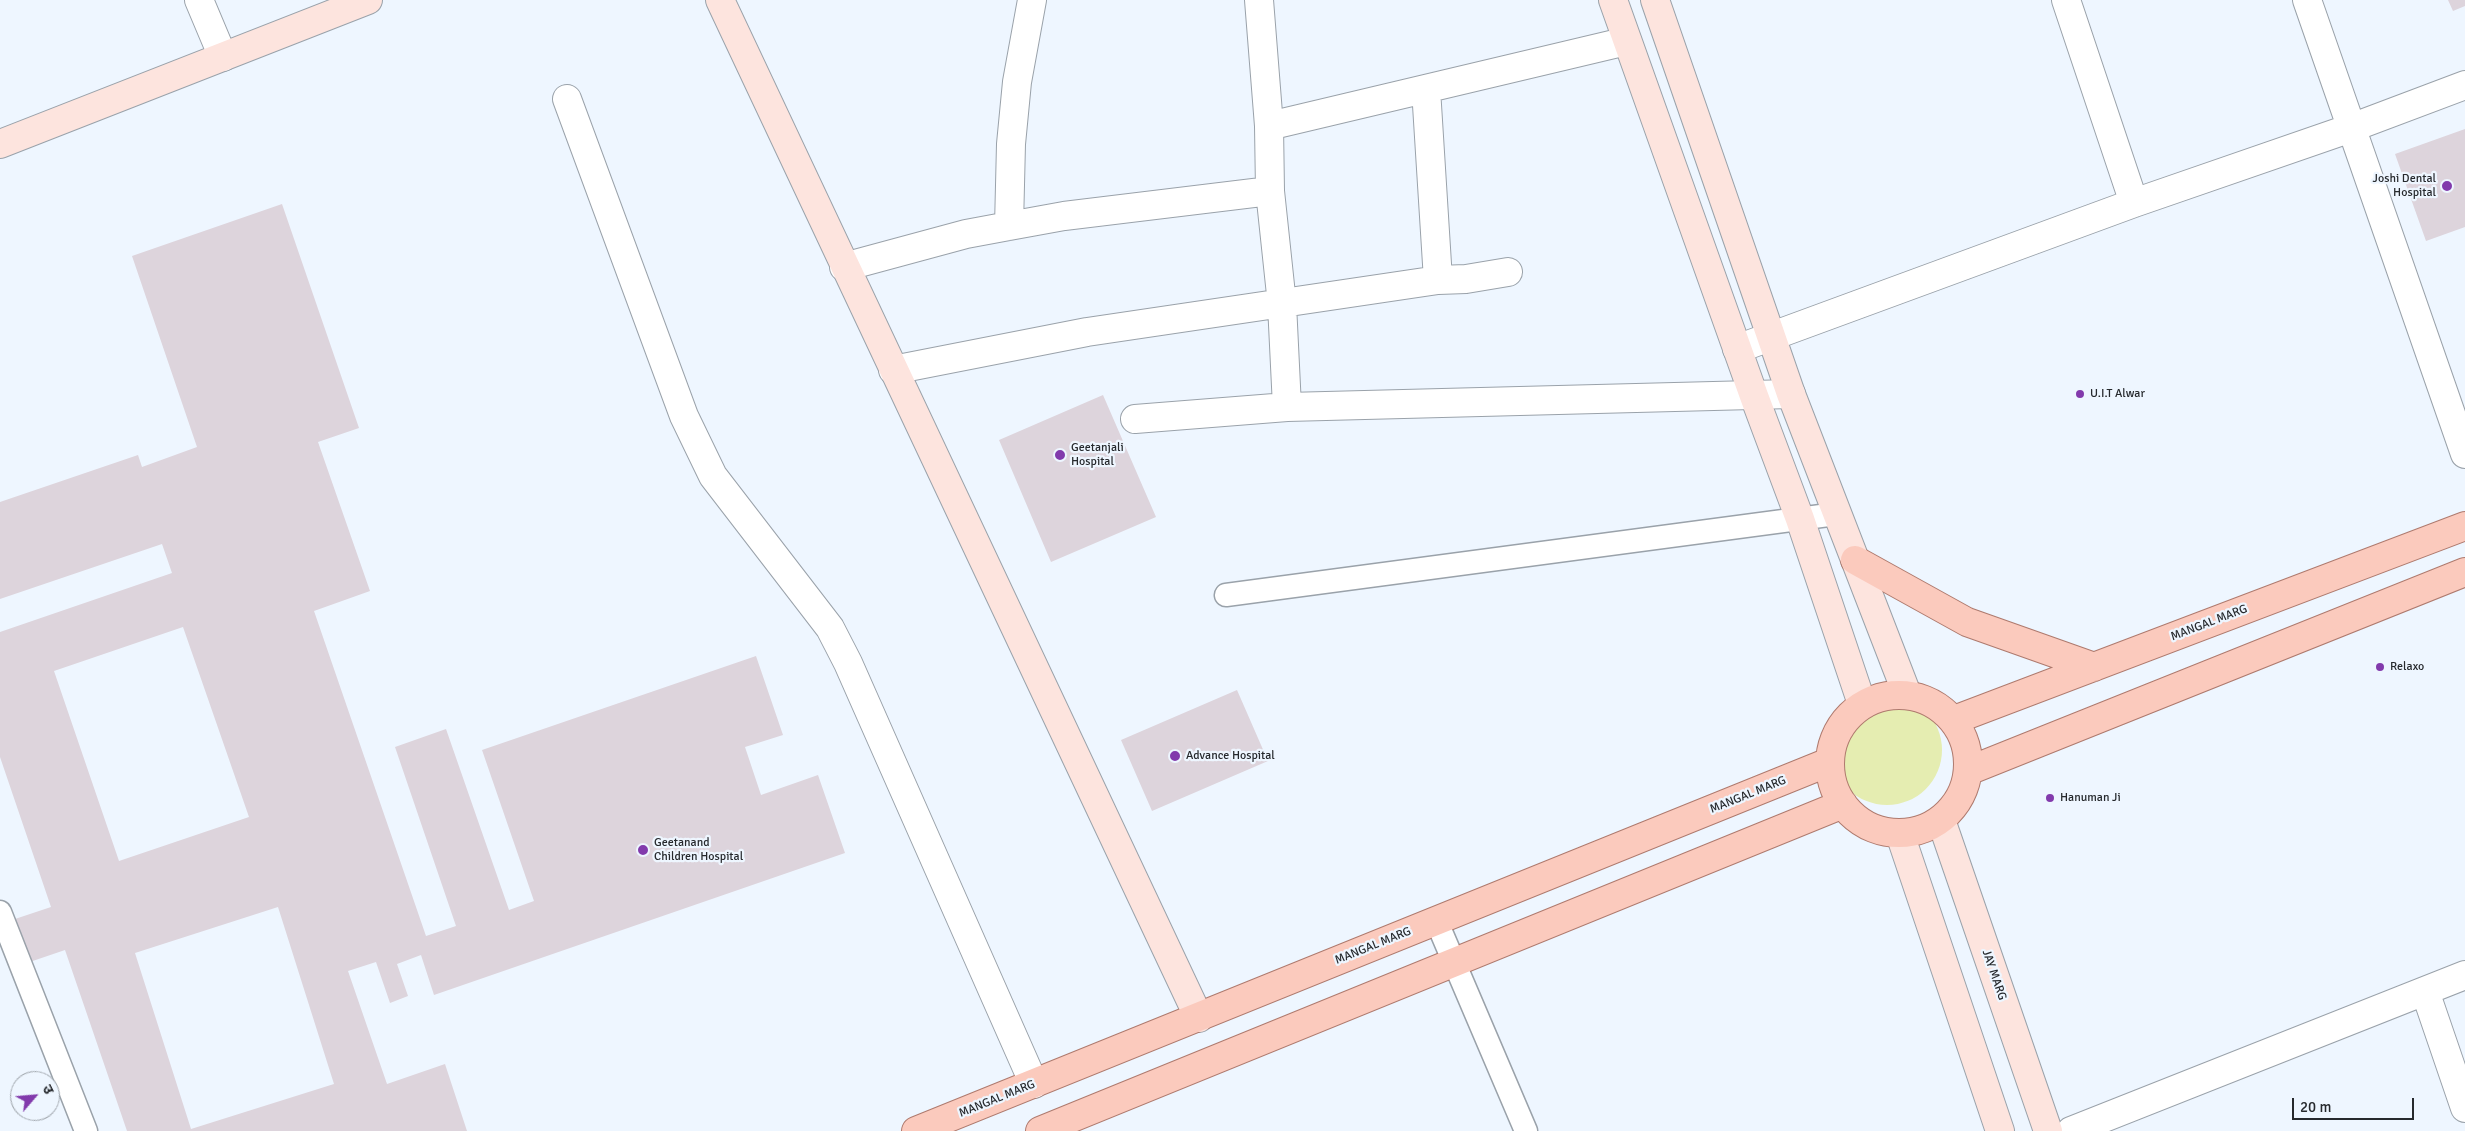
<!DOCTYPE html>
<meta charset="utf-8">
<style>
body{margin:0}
#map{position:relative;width:2465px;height:1131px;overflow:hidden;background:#eef6ff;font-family:Signika,"Noto Sans Devanagari",sans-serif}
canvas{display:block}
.north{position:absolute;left:10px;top:1071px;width:50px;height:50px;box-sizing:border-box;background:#eef6ff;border:1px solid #9ea4ab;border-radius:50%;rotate:63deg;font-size:14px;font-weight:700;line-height:20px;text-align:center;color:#26292d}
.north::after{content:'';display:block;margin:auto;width:18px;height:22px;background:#823aac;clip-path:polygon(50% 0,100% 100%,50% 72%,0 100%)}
.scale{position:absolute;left:2292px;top:1098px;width:122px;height:22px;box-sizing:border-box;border:2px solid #26292d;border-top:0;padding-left:6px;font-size:15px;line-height:18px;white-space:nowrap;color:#26292d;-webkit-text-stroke:4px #eef6ff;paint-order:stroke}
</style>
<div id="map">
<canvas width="2465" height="1131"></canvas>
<div class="north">उ</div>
<div class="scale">20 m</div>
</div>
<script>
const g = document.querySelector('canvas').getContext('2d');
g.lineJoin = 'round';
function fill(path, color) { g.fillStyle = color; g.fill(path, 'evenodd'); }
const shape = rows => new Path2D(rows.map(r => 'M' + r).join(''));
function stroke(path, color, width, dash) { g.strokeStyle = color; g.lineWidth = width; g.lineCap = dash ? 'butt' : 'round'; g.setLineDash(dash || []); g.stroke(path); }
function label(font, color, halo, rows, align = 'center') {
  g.font = font + ' Signika,sans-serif'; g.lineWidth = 4.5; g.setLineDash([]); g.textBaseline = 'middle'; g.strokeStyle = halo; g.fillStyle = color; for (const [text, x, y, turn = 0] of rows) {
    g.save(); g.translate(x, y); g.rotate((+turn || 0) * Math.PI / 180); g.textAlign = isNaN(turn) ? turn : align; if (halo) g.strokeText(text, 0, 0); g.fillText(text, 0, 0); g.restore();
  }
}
fill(shape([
 '1832 750a55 55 0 1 1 110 0a55 55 0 1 1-110 0Z'
]), '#e5edb1');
fill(shape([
 [2448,0,2465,0,2465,6,2453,11],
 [2465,129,2465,227,2426,241,2395,154],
 [282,204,359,428,318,442,370,591,314,611,426,936,456,926,395,747,446,729,509,910,534,901,482,750,756,656,783,735,745,747,761,795,818,775,845,853,434,995,421,955,397,964,408,996,390,1003,376,962,348,971,387,1084,445,1064,467,1131,127,1131,65,950,18,966,3,923,51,907,0,757,0,632,172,573,162,544,0,599,0,502,138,455,142,467,197,447,132,256],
 [183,627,249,817,119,861,54,671],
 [278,907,334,1084,191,1129,135,953],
 [1103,395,1156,517,1051,562,999,440],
 [1237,690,1268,761,1152,811,1121,740]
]), '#ddd4dc');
const lane = shape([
 [1226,595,1836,514],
 [0,912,86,1131],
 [1436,920,1526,1131]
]);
const street = shape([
 [199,0,223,57],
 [1259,0,1269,126,1270,191,1282,304,1287,407],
 [2066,0,2134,203],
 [2307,0,2465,454],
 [1426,89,1438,280],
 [567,99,684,416,698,445,713,476,830,628,848,663,1034,1084],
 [1269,126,1627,41],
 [1009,226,1011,144,1017,82,1032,0],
 [844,267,966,234,1009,226,1064,216,1270,191],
 [1737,349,2134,203,2351,128,2465,85],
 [893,370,1087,332,1438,280,1466,279,1508,272],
 [1135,419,1287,407,1791,394],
 [2425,991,2465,1108],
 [2071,1131,2465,975]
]);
const secondary = shape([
 [720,0,1199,1018],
 [1613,0,1754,396,1800,519,1862,704],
 [1655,0,1791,394,1907,694],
 [0,144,368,0],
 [1941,820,2048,1131],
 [1900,834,2000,1131]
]);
const primary = shape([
 [1855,560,1967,622,2094,667],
 '1830 764a69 69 0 1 1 138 0a69 69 0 1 1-138 0Z',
 [1954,720,2465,526],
 [1968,771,2465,572],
 [916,1131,1829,762],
 [1040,1131,1843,804]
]);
stroke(lane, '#9aa2aa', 25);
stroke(street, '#9aa2aa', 30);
stroke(secondary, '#9aa2aa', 30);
stroke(primary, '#ae7a6e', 30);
stroke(lane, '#fff', 22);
stroke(street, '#fff', 28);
stroke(secondary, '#fde4de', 28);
stroke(primary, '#fbcabd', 28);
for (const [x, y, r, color] of [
 [2447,186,6,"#823aac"],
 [2080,394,5,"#823aac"],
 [1060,455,6,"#823aac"],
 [2380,667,5,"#823aac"],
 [1175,756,6,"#823aac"],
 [2050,798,5,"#823aac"],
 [643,850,6,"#823aac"]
]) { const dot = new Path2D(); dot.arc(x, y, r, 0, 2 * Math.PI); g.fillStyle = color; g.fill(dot); stroke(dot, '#eef6ff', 2); }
label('12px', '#26292d', '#eef6ff', [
 ["Joshi Dental",2436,179,"right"],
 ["Hospital",2436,193,"right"],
 ["U.I.T Alwar",2090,394],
 ["Geetanjali",1071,448],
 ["Hospital",1071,462],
 ["Relaxo",2390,667],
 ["Advance Hospital",1186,756],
 ["Hanuman Ji",2060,798],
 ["Geetanand",654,843],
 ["Children Hospital",654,857]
], 'left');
label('12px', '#26292d', '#eef6ff', [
 ["MANGAL MARG",2209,623,-21],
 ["MANGAL MARG",1748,795,-22],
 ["MANGAL MARG",1373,946,-22],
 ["JAY MARG",1994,975,71],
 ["MANGAL MARG",997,1099,-22]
]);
</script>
